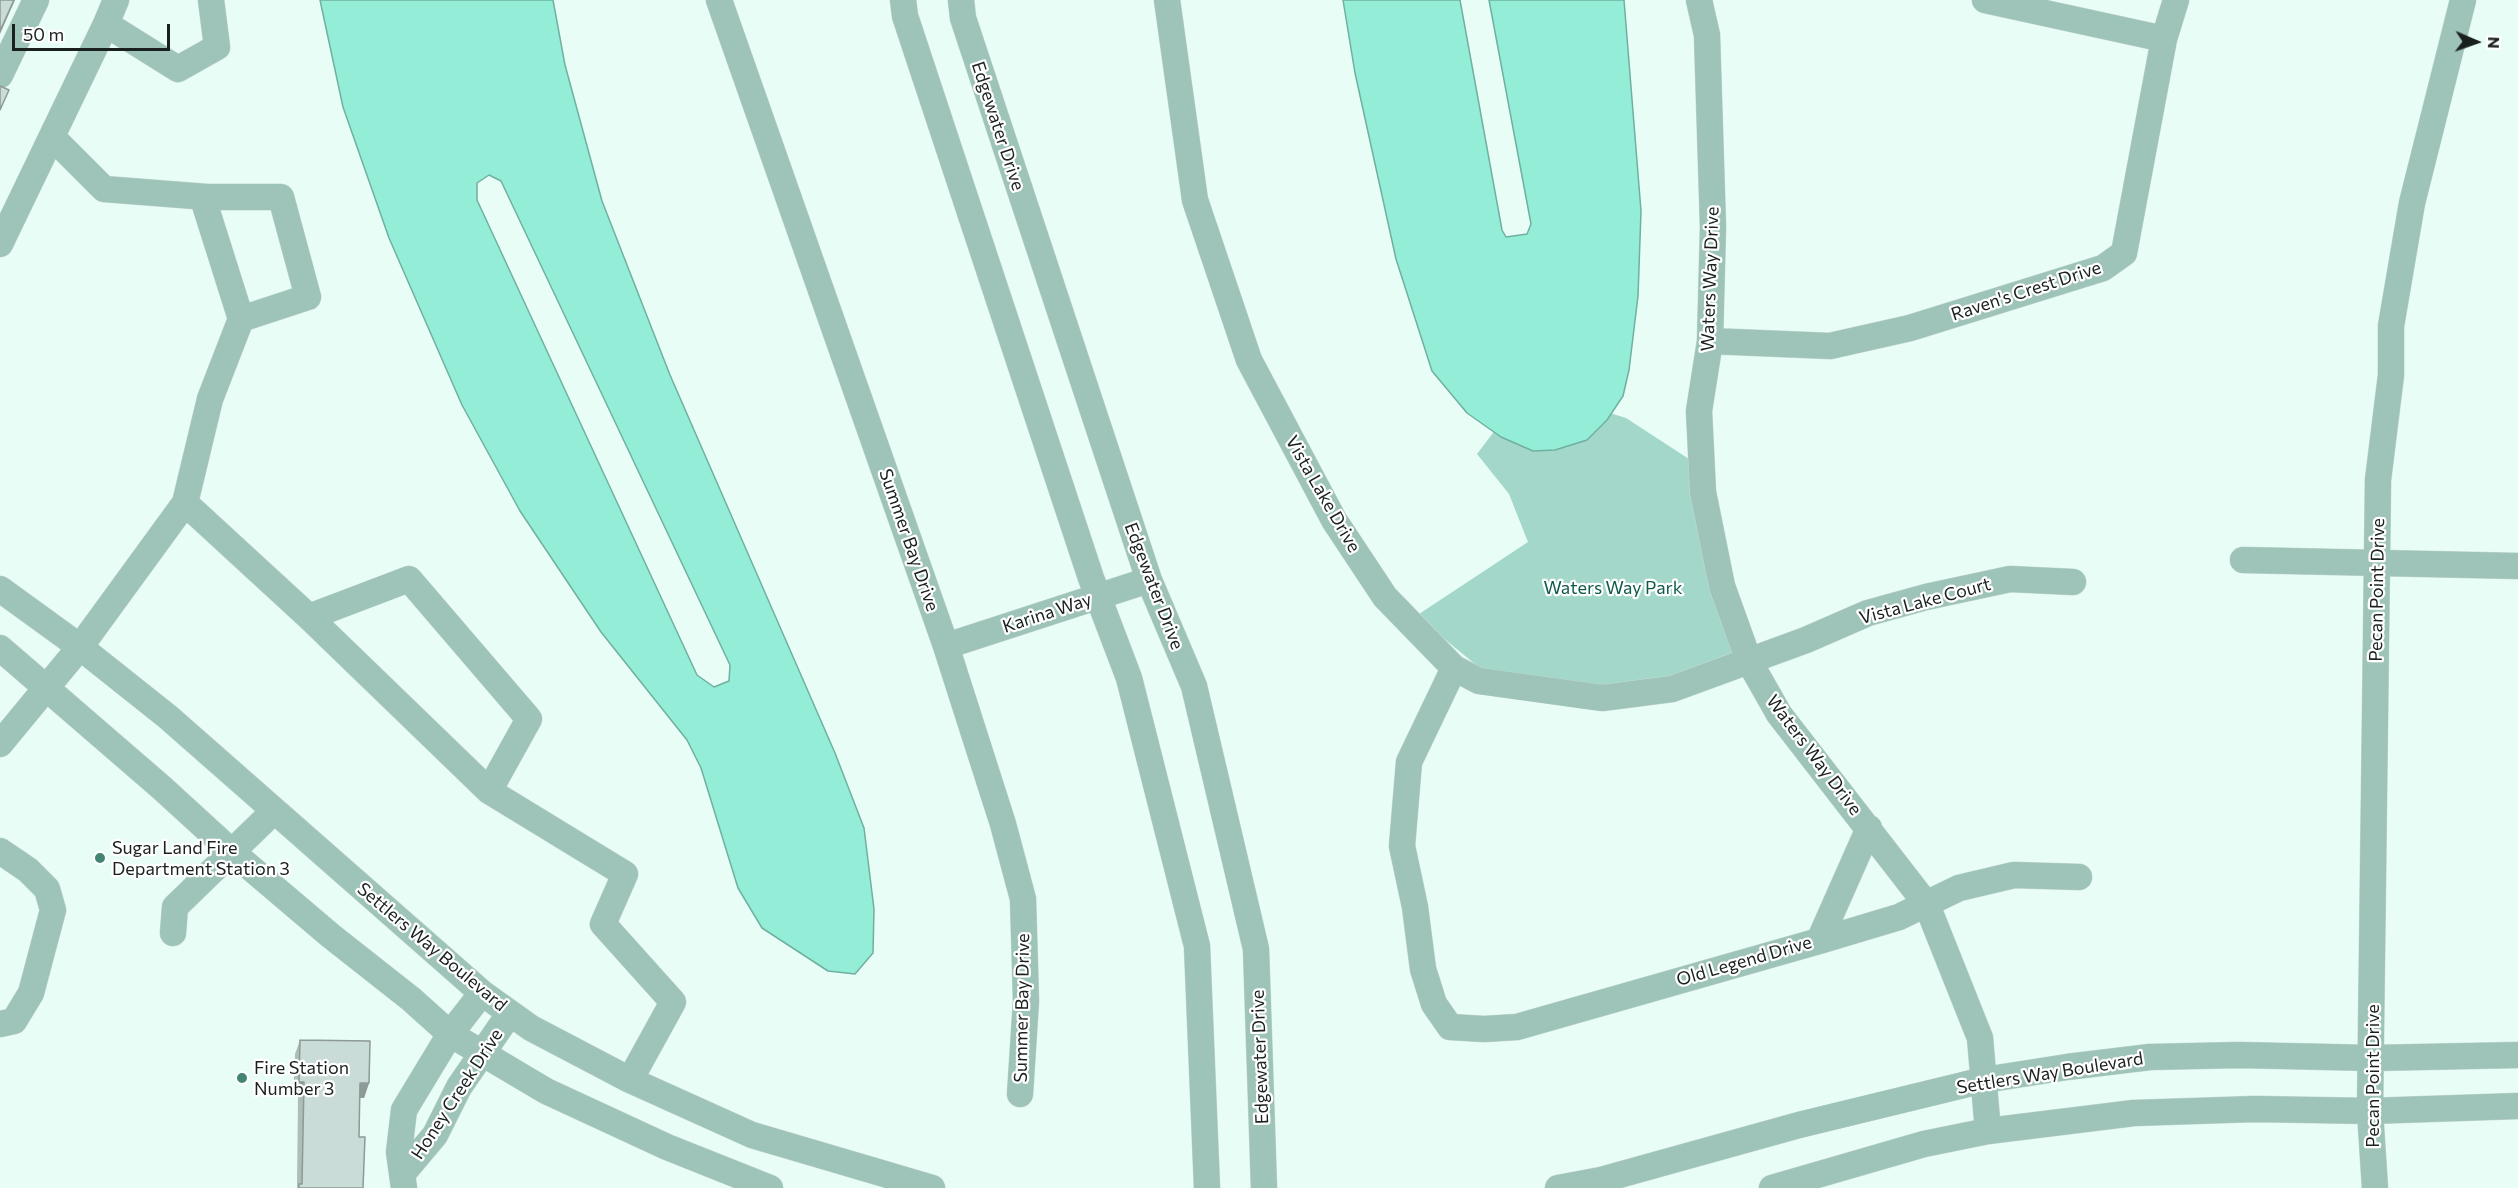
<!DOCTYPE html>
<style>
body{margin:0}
#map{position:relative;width:2518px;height:1188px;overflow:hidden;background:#e9fdf7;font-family:Commissioner,sans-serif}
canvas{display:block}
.north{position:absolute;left:2446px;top:12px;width:60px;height:60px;-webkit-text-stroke:4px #fff;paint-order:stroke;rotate:92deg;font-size:16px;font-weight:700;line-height:24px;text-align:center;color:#19201e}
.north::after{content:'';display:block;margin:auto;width:21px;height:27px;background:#19201e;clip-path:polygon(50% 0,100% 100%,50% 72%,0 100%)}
.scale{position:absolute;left:12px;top:24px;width:158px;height:27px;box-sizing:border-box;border:3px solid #19201e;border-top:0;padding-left:8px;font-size:18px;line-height:21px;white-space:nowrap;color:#19201e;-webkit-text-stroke:4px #fff;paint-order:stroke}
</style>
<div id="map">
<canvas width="2518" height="1188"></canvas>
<div class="north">N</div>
<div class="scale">50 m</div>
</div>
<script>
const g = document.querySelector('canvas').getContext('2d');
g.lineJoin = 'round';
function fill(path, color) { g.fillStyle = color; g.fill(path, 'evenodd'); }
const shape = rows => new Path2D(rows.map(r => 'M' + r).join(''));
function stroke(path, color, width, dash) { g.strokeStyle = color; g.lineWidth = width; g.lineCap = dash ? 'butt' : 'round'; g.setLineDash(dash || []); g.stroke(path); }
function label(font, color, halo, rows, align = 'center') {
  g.font = font + ' Commissioner,sans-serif'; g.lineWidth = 4.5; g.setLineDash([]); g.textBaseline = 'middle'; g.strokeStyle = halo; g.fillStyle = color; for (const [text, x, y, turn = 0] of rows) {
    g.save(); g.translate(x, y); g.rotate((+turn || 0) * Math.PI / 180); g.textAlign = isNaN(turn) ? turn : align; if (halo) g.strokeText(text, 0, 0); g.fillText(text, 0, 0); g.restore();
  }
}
fill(shape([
 [1597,409,1626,418,1692,461,1735,657,1665,680,1598,686,1481,669,1436,632,1419,614,1528,542,1509,494,1477,454,1505,417]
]), '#a3d7c9');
const water = shape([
 [320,0,553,0,565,65,602,201,670,375,835,753,864,828,874,909,873,953,855,974,828,971,762,928,738,888,701,768,687,740,601,632,520,511,462,405,389,238,343,107,320,0],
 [489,175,501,181,730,665,729,681,714,687,697,675,477,200,477,183,489,175],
 [1343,0,1460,0,1502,230,1506,237,1527,234,1531,224,1489,0,1624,0,1641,211,1638,296,1629,370,1623,396,1607,420,1587,440,1555,450,1533,451,1501,437,1467,413,1432,371,1396,259,1355,73,1343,0]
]);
fill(water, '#94edd7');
stroke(water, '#6fb0a0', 1.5);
const minor = shape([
 [116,0,106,24,178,69,217,47,211,0],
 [719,0,946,646,1003,824,1023,899,1026,1001,1020,1094],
 [903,0,905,16,1091,578,1129,678,1197,946,1207,1188],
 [961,0,963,18,1149,580,1194,686,1256,949,1264,1188],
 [1167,0,1195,200,1249,360,1334,520,1385,597,1454,668,1479,681,1602,698,1672,689,1806,640,1868,613,1926,597,2010,579,2073,582],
 [1699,0,1707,35,1713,227,1710,341,1699,411,1703,492,1722,586,1749,661,1779,714,1927,905,1980,1038,1988,1131],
 [1985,0,2164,39],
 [0,75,36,0],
 [53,138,104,189,207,197,281,197,308,297,241,319],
 [207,197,205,205,241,319,210,399,185,503,309,617,489,791,625,874,603,924,673,1002,630,1080],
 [0,244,106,24],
 [1710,341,1830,346,1910,328,2103,268,2124,253,2164,39,2176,0],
 [2243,560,2518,566],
 [0,589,80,647,168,717,482,993,531,1028,630,1080,752,1135,932,1188],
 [309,617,409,579,529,719,489,791],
 [946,646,1149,580],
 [0,648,162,788,232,852,331,936,411,999,450,1034,546,1091,667,1147,770,1188],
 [1454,668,1409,762,1402,846,1415,907,1423,969,1434,1004,1450,1027,1484,1029,1517,1027,1819,941,1869,828],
 [0,744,80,647,185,503],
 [0,851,28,870,47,889,53,910,31,993,14,1021,0,1024],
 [173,933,175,907,274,811],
 [1819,941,1899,917,1959,888,2014,875,2079,877],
 [403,1173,435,1135,459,1087,510,1013],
 [404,1188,399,1152,404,1110,450,1034,482,993],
 [1558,1188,1601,1180,1799,1125,1984,1080,2067,1067,2150,1057,2239,1055,2372,1058,2518,1055],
 [1772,1188,1924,1144,1988,1131,2134,1113,2255,1109,2370,1111,2518,1106],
 [2375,1188,2370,1111,2378,480,2391,375,2391,326,2412,203,2463,0]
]);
stroke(minor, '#c8dad4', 27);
stroke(minor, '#9ec3b8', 26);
fill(shape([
 [300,1040,369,1083,364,1098,360,1098,359,1137,363,1188,297,1188,298,1096,293,1096,295,1054]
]), '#adbdb9');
fill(shape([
 [14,0,15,0,0,34,0,31],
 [299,1082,304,1082,298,1096,293,1096],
 [360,1083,369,1083,364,1098,354,1097]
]), '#8d9a96');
const building = shape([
 [0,0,14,0,0,31,0,0],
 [0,86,9,90,0,110,0,86],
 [300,1040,370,1041,369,1083,360,1083,359,1137,365,1137,363,1188,299,1188,299,1184,302,1184,304,1082,299,1082,300,1040]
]);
fill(building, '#c9dcd7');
stroke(building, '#8d9a96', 1.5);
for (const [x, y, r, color] of [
 [100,858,6,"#438575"],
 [242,1078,6,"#438575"]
]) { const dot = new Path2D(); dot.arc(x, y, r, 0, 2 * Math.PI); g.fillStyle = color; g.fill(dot); stroke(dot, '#fff', 2); }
label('18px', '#19201e', '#fff', [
 ["Edgewater Drive",998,126,72],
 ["Waters Way Drive",1710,279,-88],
 ["Raven's Crest Drive",2026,291,-18],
 ["Vista Lake Drive",1323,494,60],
 ["Summer Bay Drive",909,540,71],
 ["Edgewater Drive",1154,586,69],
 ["Pecan Point Drive",2377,590,-89],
 ["Vista Lake Court",1925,601,-15],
 ["Karina Way",1047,613,-18],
 ["Waters Way Drive",1814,755,53],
 ["Settlers Way Boulevard",432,947,40],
 ["Old Legend Drive",1744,961,-16],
 ["Summer Bay Drive",1022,1008,-89],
 ["Edgewater Drive",1260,1057,-92],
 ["Settlers Way Boulevard",2050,1073,-9],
 ["Pecan Point Drive",2373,1076,-90],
 ["Honey Creek Drive",457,1094,-57]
]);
label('18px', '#105a4c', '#fff', [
 ["Waters Way Park",1613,588]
]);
label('18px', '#19201e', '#fff', [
 ["Sugar Land Fire",112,848],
 ["Department Station 3",112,869],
 ["Fire Station",254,1068],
 ["Number 3",254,1089]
], 'left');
</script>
